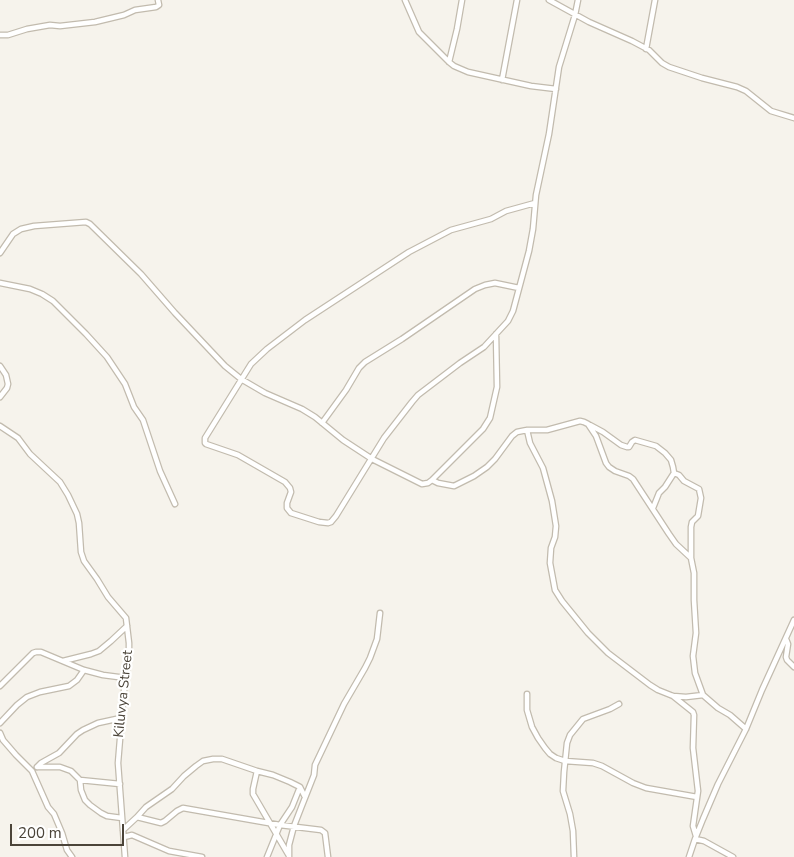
<!DOCTYPE html>
<style>
body{margin:0}
#map{position:relative;width:794px;height:857px;overflow:hidden;background:#f6f3ec;font-family:"Nunito Sans",sans-serif}
canvas{display:block}
.scale{position:absolute;left:10px;top:824px;width:114px;height:22px;box-sizing:border-box;border:2px solid #4b4439;border-top:0;padding-left:6px;font-size:15px;line-height:18px;white-space:nowrap;color:#4b4439;-webkit-text-stroke:4px #fff;paint-order:stroke}
</style>
<div id="map">
<canvas width="794" height="857"></canvas>
<div class="scale">200 m</div>
</div>
<script>
const g = document.querySelector('canvas').getContext('2d');
g.lineJoin = 'round';
const shape = rows => new Path2D(rows.map(r => 'M' + r).join(''));
function stroke(path, color, width, dash) { g.strokeStyle = color; g.lineWidth = width; g.lineCap = dash ? 'butt' : 'round'; g.setLineDash(dash || []); g.stroke(path); }
function label(font, color, halo, rows, align = 'center') {
  g.font = font + ' "Nunito Sans",sans-serif'; g.lineWidth = 4.5; g.setLineDash([]); g.textBaseline = 'middle'; g.strokeStyle = halo; g.fillStyle = color; for (const [text, x, y, turn = 0] of rows) {
    g.save(); g.translate(x, y); g.rotate((+turn || 0) * Math.PI / 180); g.textAlign = isNaN(turn) ? turn : align; if (halo) g.strokeText(text, 0, 0); g.fillText(text, 0, 0); g.restore();
  }
}
const minor = shape([
 [405,0,419,32,449,62,454,66,468,72,531,86,556,89],
 [549,0,589,22,632,41,649,50,662,63,669,67,702,78,737,87,746,91,771,111,794,118],
 [0,35,8,35,27,29,50,25,60,26,95,22,124,15,135,10,156,7,159,5,158,0],
 [646,49,655,0],
 [449,62,457,29,462,0],
 [502,80,517,0],
 [535,203,506,211,491,219,451,230,409,252,305,320,267,349,251,364,205,438,205,443,206,444,238,455,285,482,290,488,291,492,287,503,287,508,291,513,319,522,328,523,331,522,336,516,384,438,412,402,418,395,460,363,484,347,508,321,513,311,529,251,533,229,536,195,549,134,559,67,575,15,578,0],
 [0,253,13,234,21,229,34,226,86,222,90,224,141,274,175,313,225,366,241,379,265,393,302,409,315,417,343,440,372,459,422,484,428,483,432,480,483,429,490,418,497,387,496,334],
 [0,283,30,289,42,294,53,301,86,334,107,357,125,384,134,407,143,420,160,471,175,504],
 [0,366,6,375,8,384,7,388,0,397],
 [322,423,346,390,359,368,365,362,402,339,475,289,485,285,495,283,519,288],
 [590,425,603,432,621,445,627,447,629,447,632,442,635,440,656,446,665,453,671,460,673,467,674,473],
 [0,426,18,438,30,454,60,482,68,495,77,514,79,523,81,552,84,561,97,579,108,597,126,618,129,643,129,657,124,691,118,763,125,857],
 [527,430,530,443,543,468,552,501,556,526,555,537,551,548,550,563,555,590,562,601,588,633,608,653,650,685,658,690,673,696,686,697,703,695],
 [432,480,438,483,454,486,474,476,487,467,495,459,512,436,517,432,527,430,547,430,580,421,584,422,588,424,596,436,606,463,609,467,615,471,629,476,633,479,669,534,676,544,691,558,694,573,694,600,696,633,693,656,695,673,703,695,718,708,730,715,746,729],
 [653,508,659,493,665,487,674,473,679,475,684,481,699,489,701,498,698,516,692,522,691,527,691,558],
 [786,639,788,644,786,657,787,660,794,667],
 [63,661,91,654,99,651,111,641,127,626],
 [0,686,33,653,36,652,41,652,84,670,103,675,126,678],
 [527,694,527,710,532,727,538,738,545,748,550,754,556,758,565,761,593,763,602,766,633,783,646,788,697,797],
 [673,696,693,712,694,715,693,748,698,791,693,826,696,836],
 [0,723,17,705,27,697,40,692,69,686,77,680,84,670],
 [0,733,3,740,16,755,32,771,48,807,54,814,62,833,67,850,72,857],
 [37,767,41,763,59,753,77,734,83,730,98,723,121,718],
 [37,767,60,767,71,771,80,780,120,784],
 [257,771,253,789,253,794,288,854],
 [80,780,81,790,85,800,90,805,101,813,107,816,122,818],
 [137,817,146,807,172,789,184,776,196,766,203,761,213,759,222,759,257,771,273,775,290,782,300,787,305,797],
 [123,830,137,817,161,823,165,821,177,811,183,808,280,825,321,830,325,833,328,857],
 [124,837,132,835,169,851,202,857],
 [695,839,704,841,733,857],
 [267,857,280,825,292,807,300,787],
 [289,857,289,845,294,826,301,808,314,775,315,765,344,704,365,668,370,658,377,639,380,613],
 [574,857,573,831,570,814,563,791,564,772,567,743,570,735,583,719,610,709,619,704],
 [689,857,695,839,703,819,718,784,746,729,762,690,794,620]
]);
stroke(minor, '#c2bbae', 7);
stroke(minor, '#fff', 4.5);
label('14px', '#4b4439', '#fff', [
 ["Kiluvya Street",124,694,-84]
]);
</script>
